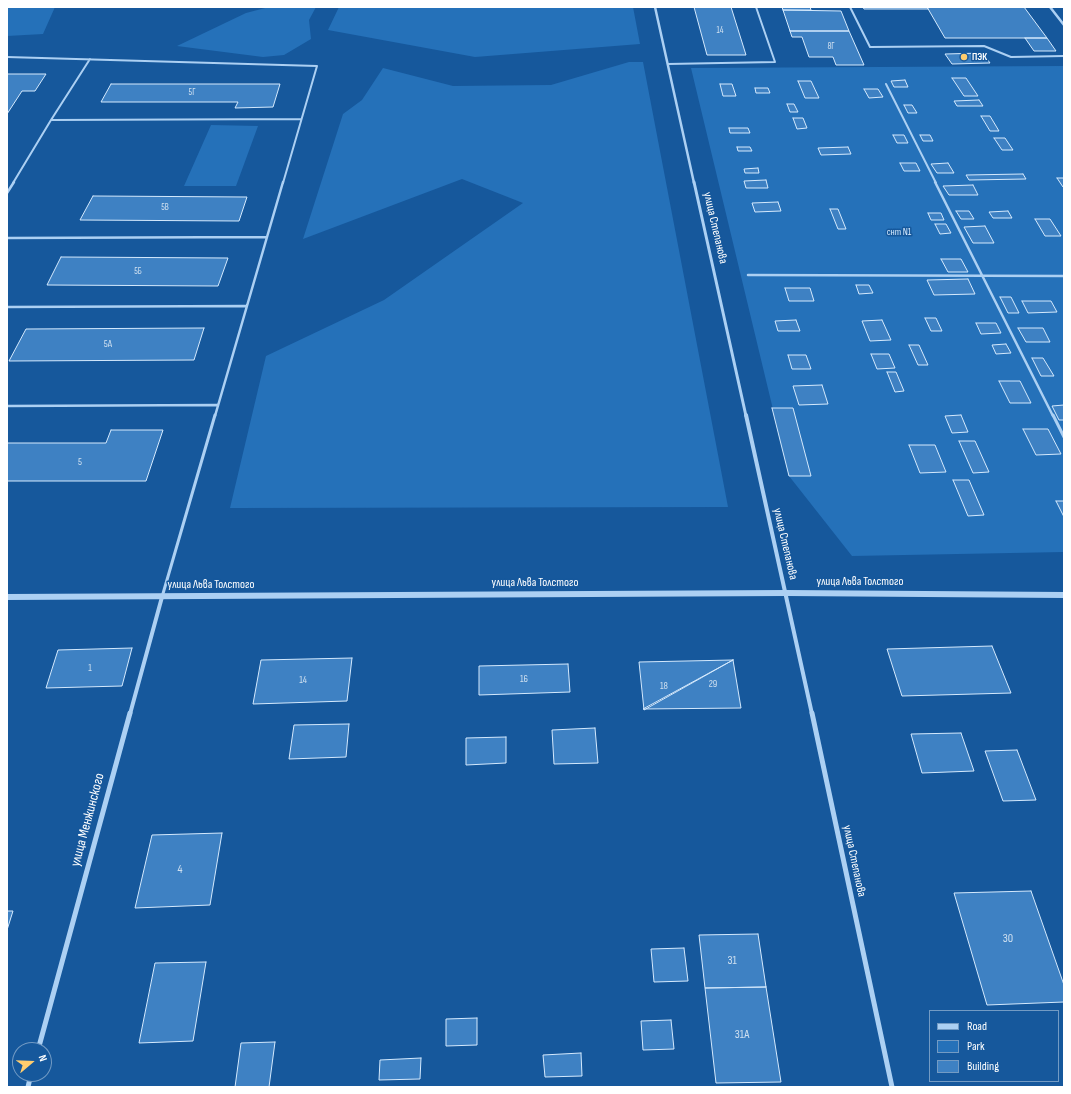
<!DOCTYPE html>
<meta charset="utf-8">
<style>
body{margin:0}
#map{position:relative;width:1071px;height:1094px;overflow:hidden;background:#16589c;font-family:"Sofia Sans Condensed",sans-serif}
canvas{display:block}
.frame{position:absolute;inset:0;border:8px solid #fff;pointer-events:none}
.legend{position:absolute;left:929px;top:1010px;width:130px;height:72px;box-sizing:border-box;background:#16589c;border:1px solid #739bc4;margin:0;padding:5px 7px;list-style:none;font-size:12px;color:#fff}
.legend li{display:flex;align-items:center;gap:8px;height:20px}
.legend b{width:20px;border:1px solid #739bc4}
.north{position:absolute;left:12px;top:1042px;width:40px;height:40px;box-sizing:border-box;background:#16589c;border:1px solid #739bc4;border-radius:50%;rotate:71deg;font-size:11px;font-weight:700;line-height:16px;text-align:center;color:#fff}
.north::after{content:'';display:block;margin:auto;width:14px;height:18px;background:#ffcd6e;clip-path:polygon(50% 0,100% 100%,50% 72%,0 100%)}
</style>
<div id="map">
<canvas width="1071" height="1094"></canvas>
<div class="frame"></div>
<ul class="legend">
<li><b style="height:5px;background:#acd0f3"></b>Road</li>
<li><b style="height:11px;background:#2571b9"></b>Park</li>
<li><b style="height:11px;background:#3e81c3"></b>Building</li>
</ul>
<div class="north">N</div>
</div>
<script>
const g = document.querySelector('canvas').getContext('2d');
g.lineJoin = 'round';
function fill(path, color) { g.fillStyle = color; g.fill(path, 'evenodd'); }
const shape = rows => new Path2D(rows.map(r => 'M' + r).join(''));
function stroke(path, color, width, dash) { g.strokeStyle = color; g.lineWidth = width; g.lineCap = dash ? 'butt' : 'round'; g.setLineDash(dash || []); g.stroke(path); }
function label(font, color, halo, rows, align = 'center') {
  g.font = font + ' "Sofia Sans Condensed",sans-serif'; g.lineWidth = 3; g.setLineDash([]); g.textBaseline = 'middle'; g.strokeStyle = halo; g.fillStyle = color; for (const [text, x, y, turn = 0] of rows) {
    g.save(); g.translate(x, y); g.rotate((+turn || 0) * Math.PI / 180); g.textAlign = isNaN(turn) ? turn : align; if (halo) g.strokeText(text, 0, 0); g.fillText(text, 0, 0); g.restore();
  }
}
fill(shape([
 [7,7,55,7,43,34,7,36],
 [269,7,316,7,309,20,311,39,284,55,263,57,177,46,246,13],
 [339,7,633,7,640,44,475,57,328,30],
 [629,62,643,62,728,507,230,508,266,356,384,300,523,203,462,179,303,239,343,114,362,100,383,68,453,86,551,85],
 [1064,66,1064,552,852,556,789,476,691,68],
 [211,125,258,126,236,186,184,186]
]), '#2571b9');
const building = shape([
 [694,7,731,7,746,55,707,55,694,7],
 [782,7,810,7,811,10,783,10,782,7],
 [863,7,927,7,928,9,864,9,863,7],
 [927,7,1024,7,1047,38,945,38,927,7],
 [783,10,841,11,849,31,790,31,783,10],
 [790,31,849,31,864,65,836,65,833,57,809,57,802,37,792,37,790,31],
 [1025,38,1047,38,1056,51,1034,51,1025,38],
 [983,53,990,63,952,64,945,54,983,53],
 [7,74,46,74,35,91,22,91,7,114,7,74],
 [952,78,966,78,978,96,964,96,952,78],
 [905,80,908,87,894,87,891,81,905,80],
 [798,81,811,81,819,98,805,98,798,81],
 [111,84,280,84,273,107,235,108,238,102,101,102,111,84],
 [720,84,732,84,736,96,723,96,720,84],
 [755,88,768,88,770,93,756,93,755,88],
 [864,89,878,89,883,97,869,98,864,89],
 [979,100,983,106,957,106,954,101,979,100],
 [787,104,794,104,798,112,790,112,787,104],
 [904,105,912,105,917,113,908,113,904,105],
 [981,116,990,116,999,131,990,131,981,116],
 [793,118,803,118,807,128,797,129,793,118],
 [729,128,748,128,750,133,730,133,729,128],
 [893,135,904,135,908,143,897,143,893,135],
 [920,135,930,135,933,141,923,141,920,135],
 [994,138,1005,138,1013,150,1002,150,994,138],
 [737,147,750,147,752,151,738,151,737,147],
 [848,147,851,154,821,155,818,148,848,147],
 [900,163,916,163,920,171,904,171,900,163],
 [948,163,954,173,937,173,931,164,948,163],
 [758,168,759,173,745,173,744,169,758,168],
 [1023,174,1026,179,969,180,966,175,1023,174],
 [1057,178,1064,178,1064,187,1063,187,1057,178],
 [766,180,768,188,746,188,744,181,766,180],
 [973,185,978,195,949,195,943,186,973,185],
 [93,196,247,197,239,221,80,220,93,196],
 [778,202,781,211,755,212,752,203,778,202],
 [830,209,838,209,846,229,838,229,830,209],
 [956,211,969,211,974,219,961,219,956,211],
 [1008,211,1012,218,993,218,989,212,1008,211],
 [928,213,941,213,944,220,931,220,928,213],
 [1035,219,1050,219,1061,236,1045,236,1035,219],
 [935,224,946,224,951,233,940,234,935,224],
 [985,226,994,243,973,243,964,227,985,226],
 [61,257,228,258,218,286,47,285,61,257],
 [941,259,961,259,968,272,948,272,941,259],
 [968,279,975,294,934,295,927,280,968,279],
 [856,285,869,285,873,293,859,294,856,285],
 [785,288,810,288,814,301,789,301,785,288],
 [1000,297,1011,297,1019,313,1008,313,1000,297],
 [1022,301,1051,301,1057,312,1028,313,1022,301],
 [925,318,936,318,942,331,931,331,925,318],
 [796,320,800,331,778,331,775,321,796,320],
 [882,320,891,340,870,341,862,321,882,320],
 [976,323,996,323,1001,333,981,334,976,323],
 [204,328,194,360,9,361,26,329,204,328],
 [1018,328,1043,328,1050,342,1026,342,1018,328],
 [1006,344,1011,353,996,354,992,345,1006,344],
 [909,345,919,345,928,365,918,365,909,345],
 [871,354,889,354,895,368,877,369,871,354],
 [788,355,806,355,811,369,792,369,788,355],
 [1032,358,1043,358,1054,376,1041,376,1032,358],
 [887,372,896,372,904,391,895,392,887,372],
 [999,381,1020,381,1031,403,1010,403,999,381],
 [822,385,828,404,799,405,793,386,822,385],
 [1064,405,1064,420,1059,420,1052,406,1064,405],
 [772,408,793,408,811,476,789,476,772,408],
 [961,415,968,432,952,433,945,416,961,415],
 [1023,429,1048,429,1061,454,1036,455,1023,429],
 [111,430,163,430,146,481,7,481,7,443,106,443,111,430],
 [959,441,975,441,989,472,973,473,959,441],
 [909,445,935,445,946,472,920,473,909,445],
 [953,480,969,480,984,515,968,516,953,480],
 [1056,501,1064,501,1064,517,1056,501],
 [992,646,1011,693,902,696,887,649,992,646],
 [132,648,122,686,46,688,58,650,132,648],
 [352,658,347,701,253,704,261,660,352,658],
 [733,660,644,710,639,662,733,660],
 [733,660,741,708,643,709,733,660],
 [568,664,570,692,479,695,479,666,568,664],
 [349,724,346,757,289,759,294,725,349,724],
 [595,728,598,763,554,764,552,730,595,728],
 [961,733,974,771,922,773,911,734,961,733],
 [506,737,506,763,466,765,466,738,506,737],
 [1017,750,1036,800,1003,801,985,751,1017,750],
 [222,833,210,905,135,908,152,835,222,833],
 [1031,891,1064,985,1064,1002,987,1005,954,893,1031,891],
 [7,911,13,911,7,930,7,911],
 [758,934,766,987,705,988,699,935,758,934],
 [684,948,688,981,654,982,651,949,684,948],
 [206,962,193,1041,139,1043,155,963,206,962],
 [766,987,781,1082,716,1083,705,988,766,987],
 [477,1018,477,1045,446,1046,446,1019,477,1018],
 [671,1020,674,1049,643,1050,641,1021,671,1020],
 [275,1042,269,1087,235,1087,241,1043,275,1042],
 [581,1053,582,1076,545,1077,543,1055,581,1053],
 [421,1058,420,1079,379,1080,380,1060,421,1058]
]);
fill(building, '#3e81c3');
stroke(building, '#d4e9fd', 1);
stroke(shape([
 [850,7,870,47,984,46,1011,57,1064,56],
 [7,57,317,66,283,183],
 [668,64,775,62,756,7],
 [886,84,936,183],
 [51,120,90,59],
 [13,183,51,120,301,119]
]), '#acd0f3', 2);
stroke(shape([
 [935,182,1053,416],
 [7,193,14,182],
 [7,238,267,237],
 [748,275,1064,276],
 [7,307,246,306],
 [7,406,217,405],
 [215,416,283,182]
]), '#acd0f3', 2.5);
stroke(shape([
 [1053,415,1064,437],
 [162,597,215,415]
]), '#acd0f3', 3);
stroke(shape([
 [655,7,694,183],
 [1050,7,1064,25]
]), '#acd0f3', 2.5);
stroke(shape([
 [694,182,746,416]
]), '#acd0f3', 3);
stroke(shape([
 [746,415,812,714],
 [130,714,162,597]
]), '#acd0f3', 4);
stroke(shape([
 [812,713,892,1087],
 [38,1050,130,713],
 [28,1087,31,1074]
]), '#acd0f3', 5);
fill(shape([
 [786,590,1064,592,1064,598,786,596,7,600,7,594,786,590]
]), '#acd0f3');
for (const [x, y, r, color] of [
 [964,57,4,"#ffcd6e"]
]) { const dot = new Path2D(); dot.arc(x, y, r, 0, 2 * Math.PI); g.fillStyle = color; g.fill(dot); stroke(dot, '#16589c', 1.5); }
label('9px', '#cfe0f0', null, [
 ["14",720,31],
 ["8Г",831,47],
 ["5Г",192,93],
 ["5В",165,208],
 ["5Б",138,272]
]);
label('bold 10px', '#fff', '#16589c', [
 ["ПЭК",972,57]
], 'left');
label('10px', '#d4e9fd', '#16589c', [
 ["снт N1",899,232]
]);
label('10px', '#cfe0f0', null, [
 ["5А",108,344],
 ["5",80,462],
 ["1",90,668],
 ["16",524,679],
 ["14",303,680],
 ["29",713,684],
 ["18",664,686]
]);
label('12px', '#fff', '#16589c', [
 ["улица Степанова",715,228,77],
 ["улица Степанова",785,544,77],
 ["улица Льва Толстого",860,582],
 ["улица Льва Толстого",535,583],
 ["улица Льва Толстого",211,585],
 ["улица Степанова",854,861,78]
]);
label('12px', '#cfe0f0', null, [
 ["4",180,870],
 ["30",1008,939],
 ["31",732,961],
 ["31А",742,1035]
]);
label('14px', '#fff', '#16589c', [
 ["улица Менжинского",88,820,-75]
]);
</script>
